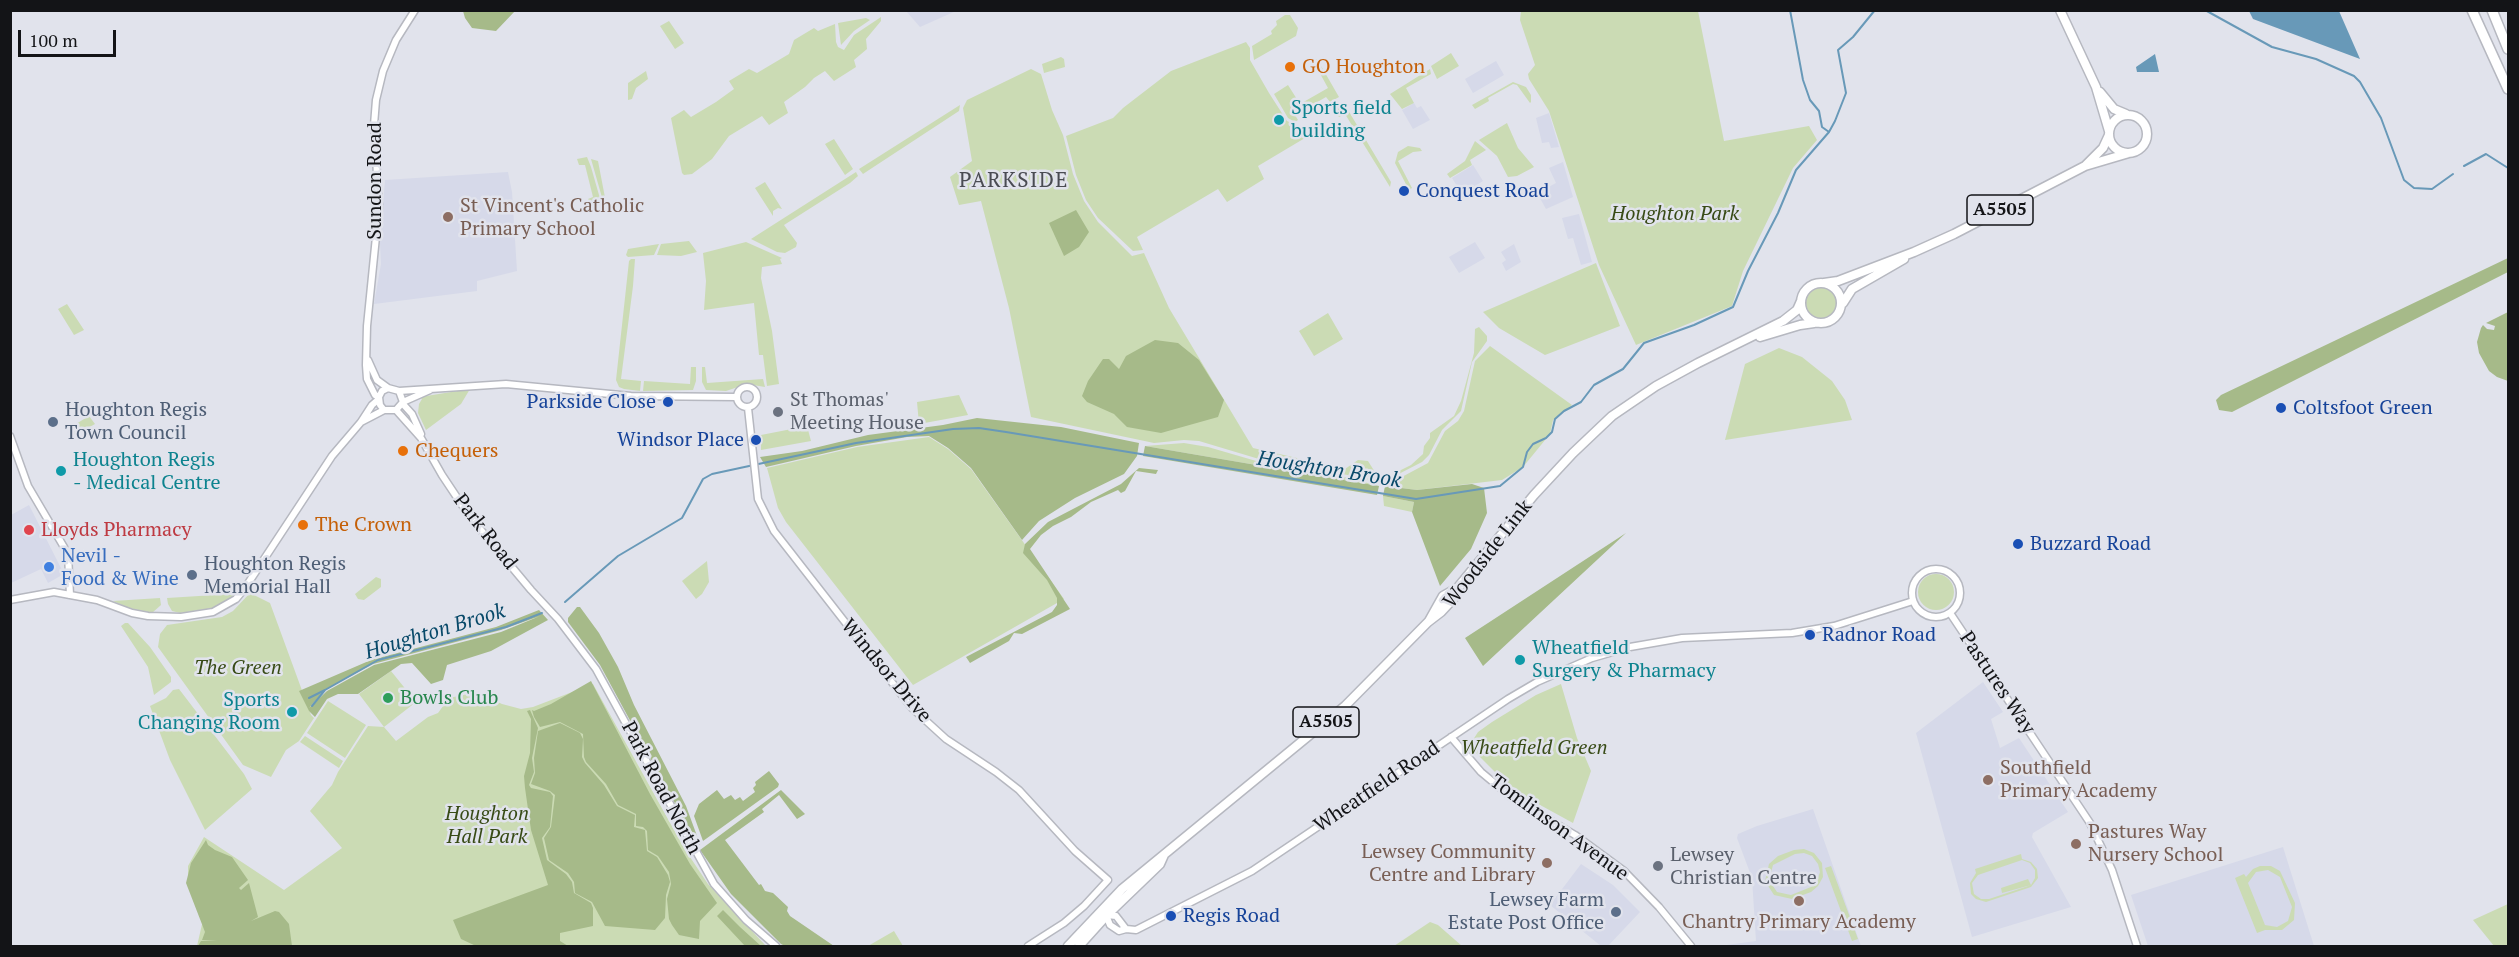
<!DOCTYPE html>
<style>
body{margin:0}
#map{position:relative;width:2519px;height:957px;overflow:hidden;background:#e1e3ec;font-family:"PT Serif",serif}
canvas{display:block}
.frame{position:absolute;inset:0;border:12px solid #131417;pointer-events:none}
.scale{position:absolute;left:18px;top:30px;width:98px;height:27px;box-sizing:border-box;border:3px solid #131417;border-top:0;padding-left:8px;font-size:18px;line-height:21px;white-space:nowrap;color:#131417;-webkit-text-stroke:4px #e1e3ec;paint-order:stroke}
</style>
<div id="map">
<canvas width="2519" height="957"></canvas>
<div class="frame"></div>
<div class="scale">100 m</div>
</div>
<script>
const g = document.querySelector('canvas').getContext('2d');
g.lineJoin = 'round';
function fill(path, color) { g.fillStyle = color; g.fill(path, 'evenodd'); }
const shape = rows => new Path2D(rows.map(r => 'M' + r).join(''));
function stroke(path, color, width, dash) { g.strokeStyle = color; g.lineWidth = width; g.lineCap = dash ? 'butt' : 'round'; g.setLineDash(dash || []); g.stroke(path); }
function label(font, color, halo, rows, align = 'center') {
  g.font = font + ' "PT Serif",serif'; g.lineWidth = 5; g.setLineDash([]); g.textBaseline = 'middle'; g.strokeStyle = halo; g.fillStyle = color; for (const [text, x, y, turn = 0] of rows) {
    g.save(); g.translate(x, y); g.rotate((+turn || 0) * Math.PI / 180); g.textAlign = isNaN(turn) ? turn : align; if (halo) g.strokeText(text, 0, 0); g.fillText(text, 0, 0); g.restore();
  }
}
fill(shape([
 [906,11,956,11,920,27],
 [1496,61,1504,75,1473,93,1465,79],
 [1414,103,1417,108,1421,106,1430,120,1413,129,1402,110],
 [1549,113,1559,147,1551,148,1549,142,1542,143,1536,118],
 [1563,162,1573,197,1546,209,1537,193,1556,183,1549,168],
 [1473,165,1483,181,1462,194,1452,178],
 [508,172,512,192,517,271,477,281,477,291,374,304,381,264,380,243,385,180],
 [1579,214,1592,262,1581,265,1573,238,1568,239,1562,218],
 [1475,242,1485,258,1459,273,1449,257],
 [1514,244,1521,262,1506,271,1502,263,1506,260,1501,252],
 [29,505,64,574,48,583,41,569,11,583,11,515],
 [1983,682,2003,712,1991,719,2000,748,2019,738,2068,812,2033,833,2032,837,2071,907,1972,937,1916,733],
 [1813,809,1861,946,1719,946,1756,941,1752,878,1737,838,1738,834,1757,826],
 [2283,847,2314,946,2148,946,2131,895],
 [1581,864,1613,885,1640,912,1608,946,1601,946,1550,905]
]), '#d6d9e9');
fill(shape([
 [1521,11,1698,11,1724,141,1809,126,1817,140,1793,168,1743,271,1732,306,1636,345,1599,265,1549,111,1529,79,1528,74,1535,65,1520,20],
 [1285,15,1290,15,1298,28,1296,36,1254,60,1252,46,1272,34,1271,31,1277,25,1276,21],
 [881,17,881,21,866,39,867,49,854,60,856,67,834,81,825,71,814,78,805,87,784,102,788,113,769,125,762,116,729,136,712,159,692,174,684,175,682,173,671,118,684,110,691,117,716,102,734,89,729,81,749,69,757,73,789,54,794,40,814,28,818,31,835,24,836,42,838,47,844,50,854,35],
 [866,18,870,20,854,31,841,45,838,23],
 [669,21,684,43,675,49,660,26],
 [1246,42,1250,48,1250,60,1269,93,1287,121,1298,126,1305,138,1258,166,1264,179,1227,202,1218,189,1137,237,1143,250,1133,251,1098,218,1086,200,1076,175,1066,136,1113,118,1123,108,1171,71],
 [1451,53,1459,66,1437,79,1431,66],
 [1061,57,1064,59,1065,67,1044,73,1042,64],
 [1317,59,1339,97,1330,102,1326,97,1295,115,1298,120,1295,122,1288,118,1274,94,1288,85,1300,104,1328,88,1317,68,1313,70,1311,66,1311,62],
 [1031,69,1041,74,1052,110,1063,135,1073,174,1084,201,1098,222,1132,256,1144,253,1169,308,1253,448,1345,469,1358,460,1368,461,1378,477,1385,478,1411,465,1423,454,1424,446,1430,438,1430,433,1454,416,1461,401,1474,353,1475,329,1479,327,1487,336,1487,341,1472,362,1461,411,1442,430,1429,455,1422,462,1385,481,1378,482,1321,469,1269,462,1199,441,1184,440,1154,443,1031,417,1009,308,981,201,959,205,950,177,972,161,963,108,967,100],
 [1430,69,1431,74,1406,88,1414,103,1402,109,1390,94],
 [646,71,648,79,636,88,632,99,628,100,628,83],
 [1513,82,1526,87,1531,95,1531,102,1530,103,1517,85,1513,84,1488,98,1489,101,1475,109,1472,105],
 [1341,104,1345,105,1391,182,1390,187,1345,114,1339,117,1333,108],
 [960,105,959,111,869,170,863,174,859,169],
 [1507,123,1518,148,1534,167,1517,176,1508,177,1497,156,1479,140],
 [834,139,853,169,845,175,825,144],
 [1475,141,1486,150,1470,160,1472,165,1450,178,1447,174,1465,161],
 [1408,146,1420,148,1422,151,1413,152,1398,161,1412,188,1409,190,1395,163,1398,152],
 [587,157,591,167,601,202,589,203,588,199,593,197,585,165,579,165,577,159],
 [591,159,598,161,607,208,603,201],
 [856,172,858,176,850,183,784,225,797,243,796,247,785,253,777,252,751,239],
 [765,182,782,209,778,208,773,211,773,216,755,188],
 [689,241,697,252,681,256,657,255,661,244],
 [746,242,782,258,780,259,782,264,762,267,761,278,772,331,779,384,767,386,763,355,759,355,754,303,704,310,706,281,703,253],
 [659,244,654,255,628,257,626,255,628,249],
 [631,259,635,259,633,286,621,379,641,381,640,391,624,389,619,387,616,380,629,261],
 [1596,263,1620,326,1545,355,1499,328,1483,312],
 '1806 303a16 16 0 1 1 32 0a16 16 0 1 1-32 0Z',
 [67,304,84,330,74,335,58,309],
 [1328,313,1343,339,1314,356,1299,331],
 [1490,346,1572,405,1553,420,1550,434,1523,467,1502,480,1417,490,1385,486,1428,463,1445,431,1458,421,1464,411,1475,361],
 [1779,348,1802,357,1832,381,1845,400,1852,420,1725,440,1745,364],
 [691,367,696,367,696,381,693,390,643,391,644,381,690,384],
 [702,367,705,367,707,383,763,379,765,387,747,384,726,391,706,390,702,382],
 [470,389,461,404,426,430,418,413,419,404,422,399,420,397],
 [959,395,968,415,919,424,917,402],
 [89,416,95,424,75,435,71,433,71,427],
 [807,426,811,441,761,450,761,435],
 [929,437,948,449,971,469,1064,599,913,685,786,522,778,508,767,468,857,447],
 [1184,443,1208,447,1270,465,1322,471,1379,486,1145,446],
 [1383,496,1414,502,1412,512,1384,506],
 [707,561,709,582,702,594,696,599,682,581],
 '1918 592a18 18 0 1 1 36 0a18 18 0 1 1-36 0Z',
 [376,577,381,579,381,587,364,600,358,599,355,594],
 [236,587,237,592,235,595,223,605,213,608,180,613,172,611,168,604,167,598,215,595],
 [250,593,270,603,311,715,314,718,299,741,286,750,271,777,243,765,158,647,160,634,167,625,222,617,233,611],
 [160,598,161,605,152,613,129,608,113,601],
 [125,623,128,623,150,647,171,677,171,682,154,695,148,667,121,626],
 [391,671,416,702,384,727,396,741,428,717,438,713,449,698,477,692,502,704,521,709,533,707,593,684,684,848,708,884,766,946,197,946,203,920,188,881,188,866,204,837,284,890,342,848,310,811,332,785,338,772,368,726,384,727,359,694],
 [1561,684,1577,738,1591,771,1573,823,1531,800,1504,781,1476,753,1471,743,1478,732,1492,722,1536,695],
 [179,689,244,774,252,789,205,830,170,760,150,706,166,698,173,690],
 [328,701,366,725,345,758,307,733],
 [305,736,343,761,339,768,300,742],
 [1804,849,1814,853,1822,863,1823,877,1818,886,1811,892,1792,899,1774,895,1765,881,1769,864,1778,856,1794,850],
 [1804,853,1812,856,1818,864,1820,872,1817,881,1811,887,1791,895,1777,892,1769,880,1773,865,1795,854],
 [2021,854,2022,859,2031,862,2037,869,2038,878,2031,887,1986,902,1976,899,1971,894,1970,883,1976,873,1975,869],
 [2022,860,2030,863,2035,870,2035,878,2031,885,2028,879,2001,888,2002,893,2031,885,1989,899,1981,899,1974,894,1972,883,1978,875],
 [1831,866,1858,939,1852,941,1825,868],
 [2260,866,2271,866,2280,871,2295,903,2294,920,2282,930,2265,930,2257,933,2235,878,2244,874,2246,877,2253,869],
 [2268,870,2280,877,2292,907,2288,921,2277,927,2265,925,2248,883,2256,872],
 [2508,904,2508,946,2494,946,2473,920],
 [1430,922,1438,925,1462,946,1394,946],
 [894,931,903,946,868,946]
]), '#cbdbb4');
fill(shape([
 [463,11,515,10,515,11,496,31,472,28,465,18],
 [1076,210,1089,232,1079,247,1064,256,1049,223],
 [2508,258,2508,272,2232,412,2219,410,2216,400,2221,395],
 [2508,312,2508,381,2497,377,2489,371,2479,353,2477,342,2481,328,2483,325,2487,329,2494,330,2495,326,2486,323],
 [1155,340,1178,343,1199,360,1224,400,1218,417,1161,433,1127,427,1114,414,1087,402,1082,396,1088,381,1103,359,1109,359,1119,369,1126,356],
 [977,418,1061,427,1139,443,1137,456,1124,474,1075,498,1039,521,1022,540,971,468,948,448,929,436,907,437,856,446,766,467,760,457,802,451,868,435,943,425],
 [1145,446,1379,486,1377,495,1143,456],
 [1139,468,1158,470,1156,474,1136,471,1125,491,1121,493,1118,490,1091,502,1071,517,1053,526,1041,535,1030,549,1070,609,1022,634,1014,633,1009,641,970,663,966,657,1052,612,1057,605,1057,598,1047,580,1023,553,1025,544,1048,522,1121,484],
 [1472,484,1484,488,1487,513,1471,549,1440,586,1412,512,1414,502,1383,496,1385,486,1417,490],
 [1626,533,1483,666,1465,638],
 [577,607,580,607,599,633,618,667,634,705,686,806,700,844,698,846,600,665,568,622,568,618],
 [539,610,548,620,491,651,447,665,443,680,431,684,412,663,401,664,358,694,338,694,327,699,315,717,309,711,299,691,371,660,496,627],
 [540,616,501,632,374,665,327,691,309,708,322,693,318,694,373,664,501,630],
 [591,681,650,794,690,864,717,903,700,921,699,939,679,935,672,925,669,919,667,899,671,884,669,872,658,856,648,850,647,831,643,827,636,826,636,814,618,805,606,784,586,762,584,757,583,734,560,722,540,727,534,717,532,710,534,711,551,704],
 [530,710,538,728,532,758,534,772,529,785,531,788,550,792,553,796,550,827,542,838,547,860,566,874,572,882,574,893,591,903,593,908,593,926,560,933,560,941,568,946,476,946,461,939,453,920,548,885,531,830,525,788,524,776,530,753,531,719,527,711],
 [560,723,580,733,583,739,582,757,585,763,604,785,617,806,635,815,634,827,645,830,647,851,657,857,668,875,670,882,666,895,665,918,655,930,605,926,592,902,575,893,574,882,568,873,549,860,544,838,551,827,555,795,550,791,531,784,535,773,534,758,538,731],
 [769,771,779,784,778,787,703,841,694,816,699,804,717,790,724,799,731,795,735,800,740,797,743,801,755,792,753,788,756,785,755,782],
 [781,790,805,814,797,819,779,795,762,809,764,812,725,840,759,885,761,884,765,891,773,893,788,907,787,911,790,916,834,946,785,946,781,944,731,894,700,850],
 [206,840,208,845,215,850,232,857,248,880,239,888,241,890,249,883,258,917,251,921,275,911,279,912,289,924,292,946,198,946,201,941,217,940,202,940,205,932,186,883,191,863],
 [723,910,740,927,761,946,745,946,717,916]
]), '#a6ba89');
fill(shape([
 [2249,11,2339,11,2360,59,2253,19],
 [2155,54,2159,72,2137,72,2136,67]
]), '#6899b8');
stroke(shape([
 [1790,10,1803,80,1810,100,1819,111,1822,127,1829,132],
 [2205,10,2272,47,2316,59,2354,76,2360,82,2381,118,2404,180,2414,188,2432,189,2453,174],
 [2464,166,2486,154,2508,168],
 [565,602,618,556,682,518,703,479,712,474,856,443,953,429,979,428,1006,432,1416,499,1500,486,1523,467,1527,452,1533,444,1546,438,1552,432,1555,419,1564,411,1581,402,1594,385,1623,369,1644,343,1694,325,1733,307,1748,271,1778,213,1796,170,1829,132,1835,121,1846,93,1838,50,1853,37,1875,10],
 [309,698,325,690],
 [312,706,325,690,378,660,506,627,542,613]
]), '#6899b8', 2);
const minor = shape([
 '737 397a10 10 0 1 1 20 0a10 10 0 1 1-20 0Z',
 [399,391,506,384,631,396,737,397],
 [379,397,375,395,367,379,366,365,367,326,379,207,374,125,376,100,383,71,396,40,415,10],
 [403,402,430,390],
 [402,403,412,414,421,434],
 [748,408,758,499,774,531,912,708,946,739,996,772,1019,790,1075,851,1108,880,1084,906,1064,923,1028,946],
 [384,410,380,405,379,397,382,391,388,388],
 [396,410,421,438,442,475,470,517,531,590,558,619,596,669,714,884,746,920,776,946],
 [361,422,384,410,396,410,403,402,399,391,388,388,377,380,368,360],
 [10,436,28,486,68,554,70,595],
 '1912 593a24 24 0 1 1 48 0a24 24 0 1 1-48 0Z',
 [10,600,54,592,97,600,132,613,148,616,181,617,213,612,236,599,245,588,332,456,361,422,372,405,379,399],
 [1950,613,2090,823,2112,870,2137,946],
 [1451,737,1481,772,1511,797,1575,835,1624,871,1659,907,1691,946],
 [1105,913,1110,925,1119,931,1126,929,1136,930,1252,871,1508,699,1537,682,1592,658,1630,647,1682,638,1792,633,1834,626,1913,601],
 [1107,915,1116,916,1126,929]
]);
const major = shape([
 [2060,10,2096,87,2109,131],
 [2100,92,2114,109,2126,114],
 '2109 134a19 19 0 1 1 38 0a19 19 0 1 1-38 0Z',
 [2086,165,2103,148,2109,135],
 '1801 303a20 20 0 1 1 40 0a20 20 0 1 1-40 0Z',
 [1824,283,1838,281,1914,252,1954,234,2085,166,2129,153],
 [1843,303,1852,289,1904,259],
 [1760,337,1800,325,1814,323],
 [1429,621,1443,596,1459,587],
 [1068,946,1122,889,1345,706,1428,622,1441,612,1454,598,1459,586,1534,495,1573,453,1612,416,1656,386,1698,363,1783,321,1797,310,1801,301],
 [1079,946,1107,915,1160,864,1164,855]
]);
const highway = shape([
 [2472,10,2508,89],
 [2492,10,2508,49]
]);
stroke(minor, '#b6b8c0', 9);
stroke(major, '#b6b8c0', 11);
stroke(highway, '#b6b8c0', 12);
stroke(minor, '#fff', 6);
stroke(major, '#fff', 8);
stroke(highway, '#fff', 9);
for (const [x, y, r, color] of [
 [1290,67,6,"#e8710a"],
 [1279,120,6,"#0f9aa8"],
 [1404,191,6,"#1a4fb4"],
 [448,217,6,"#8d6e63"],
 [668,402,6,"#1a4fb4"],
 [2281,408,6,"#1a4fb4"],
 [778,412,6,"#6b7280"],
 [53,422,6,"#5c6f8a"],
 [756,440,6,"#1a4fb4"],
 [403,451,6,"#e8710a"],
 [61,471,6,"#0f9aa8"],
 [303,525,6,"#e8710a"],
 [29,530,6,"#e0444e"],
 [2018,544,6,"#1a4fb4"],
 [49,567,6,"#3f7fe0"],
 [192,575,6,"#5c6f8a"],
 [1810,635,6,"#1a4fb4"],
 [1520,660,6,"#0f9aa8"],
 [388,698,6,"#2e9e5b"],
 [292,712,6,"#0f9aa8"],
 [1988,780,6,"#8d6e63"],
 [2076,844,6,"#8d6e63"],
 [1547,863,6,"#8d6e63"],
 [1658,866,6,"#6b7280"],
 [1799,901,6,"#8d6e63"],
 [1616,912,6,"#5c6f8a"],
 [1171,916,6,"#1a4fb4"]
]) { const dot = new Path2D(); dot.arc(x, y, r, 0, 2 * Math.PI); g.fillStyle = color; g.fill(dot); stroke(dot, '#e1e3ec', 2); }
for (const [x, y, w] of [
 [2000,210,66],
 [1326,722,66]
]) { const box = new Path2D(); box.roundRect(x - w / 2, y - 15, w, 30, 4.5); g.fillStyle = '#e1e3ec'; g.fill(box); stroke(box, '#131417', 1.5); }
label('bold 18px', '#131417', null, [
 ["A5505",2000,210],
 ["A5505",1326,722]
]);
label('20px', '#c56008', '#e1e3ec', [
 ["GO Houghton",1302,67],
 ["Chequers",415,451],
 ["The Crown",315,525]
], 'left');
label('20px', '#0d838f', '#e1e3ec', [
 ["Sports field",1291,108],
 ["building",1291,131],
 ["Houghton Regis",73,460],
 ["- Medical Centre",73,483],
 ["Wheatfield",1532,648],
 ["Surgery & Pharmacy",1532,671],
 ["Sports",280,700,"right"],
 ["Changing Room",280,723,"right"]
], 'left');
label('20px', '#131417', '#e1e3ec', [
 ["Sundon Road",375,181,-90],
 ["Park Road",485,532,52],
 ["Woodside Link",1488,554,-52],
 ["Windsor Drive",886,671,50],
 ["Pastures Way",1997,683,56],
 ["Wheatfield Road",1377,787,-34],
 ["Park Road North",661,788,62],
 ["Tomlinson Avenue",1559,828,36]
]);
label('20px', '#164399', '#e1e3ec', [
 ["Conquest Road",1416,191],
 ["Parkside Close",656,402,"right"],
 ["Coltsfoot Green",2293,408],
 ["Windsor Place",744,440,"right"],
 ["Buzzard Road",2030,544],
 ["Radnor Road",1822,635],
 ["Regis Road",1183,916]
], 'left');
label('20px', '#785e54', '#e1e3ec', [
 ["St Vincent's Catholic",460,206],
 ["Primary School",460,229],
 ["Southfield",2000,768],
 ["Primary Academy",2000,791],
 ["Pastures Way",2088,832],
 ["Nursery School",2088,855],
 ["Lewsey Community",1535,852,"right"],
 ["Centre and Library",1535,875,"right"],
 ["Chantry Primary Academy",1799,922,"center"]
], 'left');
label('italic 20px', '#384b16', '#e1e3ec', [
 ["Houghton Park",1675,214],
 ["The Green",238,668],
 ["Wheatfield Green",1534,748],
 ["Houghton",487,814],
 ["Hall Park",487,837]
]);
label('20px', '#5b616d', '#e1e3ec', [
 ["St Thomas'",790,400],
 ["Meeting House",790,423],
 ["Lewsey",1670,855],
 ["Christian Centre",1670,878]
], 'left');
label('20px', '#4e5e75', '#e1e3ec', [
 ["Houghton Regis",65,410],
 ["Town Council",65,433],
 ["Houghton Regis",204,564],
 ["Memorial Hall",204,587],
 ["Lewsey Farm",1604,900,"right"],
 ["Estate Post Office",1604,923,"right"]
], 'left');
label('20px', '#be3a42', '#e1e3ec', [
 ["Lloyds Pharmacy",41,530]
], 'left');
label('20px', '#366cbe', '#e1e3ec', [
 ["Nevil -",61,556],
 ["Food & Wine",61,579]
], 'left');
label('20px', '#27864d', '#e1e3ec', [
 ["Bowls Club",400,698]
], 'left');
g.letterSpacing = '1.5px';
label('21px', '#4a4c53', '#e1e3ec', [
 ["PARKSIDE",1014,181]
]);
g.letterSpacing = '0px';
label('italic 21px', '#084969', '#e1e3ec', [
 ["Houghton Brook",1329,470,9],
 ["Houghton Brook",435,632,-17]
]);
</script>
